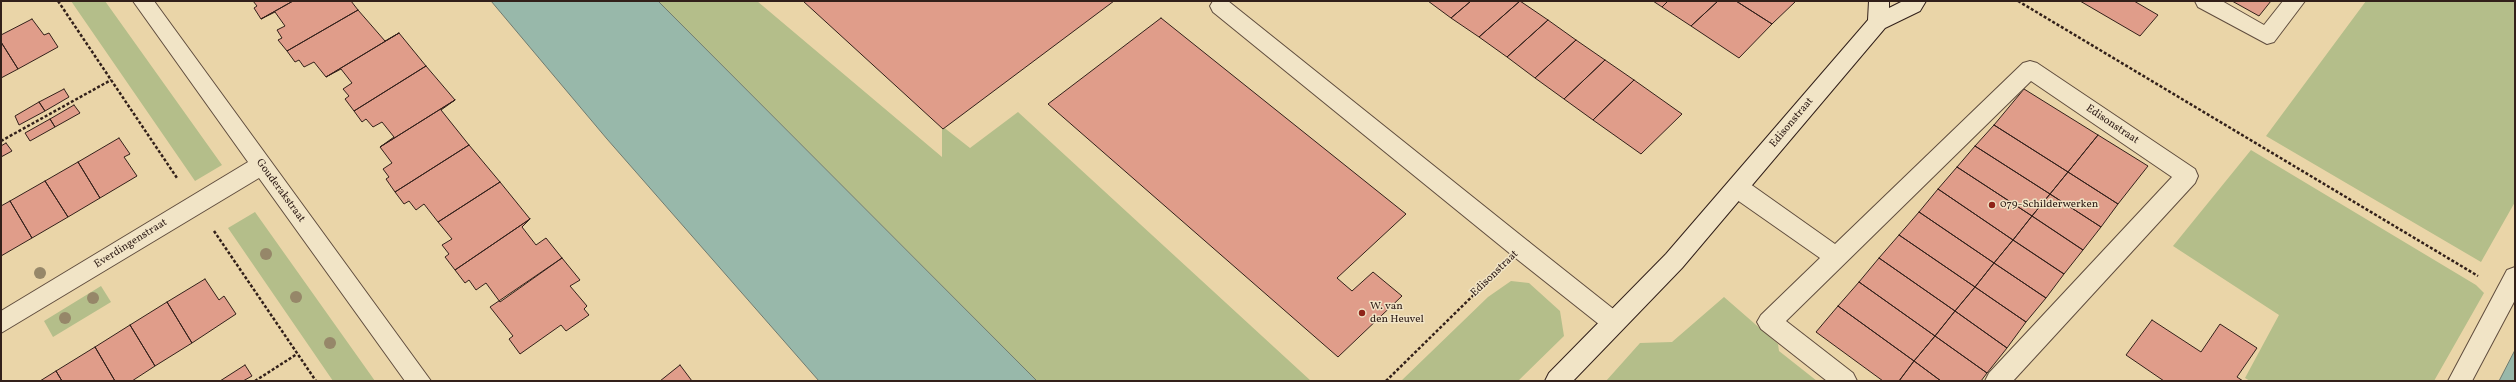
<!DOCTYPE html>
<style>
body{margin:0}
#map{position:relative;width:2516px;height:382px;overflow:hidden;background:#ead5a8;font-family:Vollkorn,serif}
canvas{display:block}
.frame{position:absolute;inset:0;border:2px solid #32201a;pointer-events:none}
</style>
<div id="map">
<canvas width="2516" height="382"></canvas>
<div class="frame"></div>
</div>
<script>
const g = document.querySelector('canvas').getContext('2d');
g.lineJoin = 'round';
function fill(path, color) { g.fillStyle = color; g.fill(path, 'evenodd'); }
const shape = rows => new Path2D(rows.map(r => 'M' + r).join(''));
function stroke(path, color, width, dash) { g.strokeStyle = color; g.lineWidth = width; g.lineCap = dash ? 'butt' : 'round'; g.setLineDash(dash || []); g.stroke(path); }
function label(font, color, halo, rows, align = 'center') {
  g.font = font + ' Vollkorn,serif'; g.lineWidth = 3; g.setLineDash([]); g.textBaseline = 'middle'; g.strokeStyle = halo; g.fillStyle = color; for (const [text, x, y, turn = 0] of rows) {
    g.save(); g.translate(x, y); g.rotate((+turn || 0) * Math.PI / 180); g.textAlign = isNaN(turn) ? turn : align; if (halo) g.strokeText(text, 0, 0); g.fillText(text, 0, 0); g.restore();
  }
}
fill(shape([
 [71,1,105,1,222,165,195,181],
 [658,1,757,1,942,157,942,126,970,148,1018,112,1311,381,1037,381],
 [2366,1,2515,1,2515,202,2481,262,2266,136],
 [2251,150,2476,285,2484,293,2434,381,2250,381,2245,378,2279,315,2173,246],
 [255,212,375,381,333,381,228,228],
 [1511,281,1529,283,1560,311,1564,336,1518,381,1401,381,1488,297],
 [101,286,111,302,53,337,44,321],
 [1724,297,1778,344,1779,351,1817,381,1606,381,1640,343,1672,342]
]), '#b4be8a');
const water = shape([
 [491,1,658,1,1037,381,819,381,607,139,491,1],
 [2515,350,2515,381,2499,381,2515,350]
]);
fill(water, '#98b8aa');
stroke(water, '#6f7b70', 1);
const building = shape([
 [253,1,293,1,261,19,254,8,257,6,253,1],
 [293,1,351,1,358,10,287,51,278,40,282,38,277,30,285,26,275,12,261,19,293,1],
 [803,1,1114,1,943,129,803,1],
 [1428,1,1471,1,1451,18,1428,1],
 [1471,1,1520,1,1479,37,1451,18,1471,1],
 [1520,1,1548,20,1507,57,1479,37,1520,1],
 [1653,1,1668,1,1662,7,1653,1],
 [1668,1,1718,1,1691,26,1662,7,1668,1],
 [1718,1,1736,1,1772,24,1739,58,1691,26,1718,1],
 [1736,1,1796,1,1772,24,1736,1],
 [2080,1,2134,1,2158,15,2140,36,2080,1],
 [2232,1,2271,1,2259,16,2232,1],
 [358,10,385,41,399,33,326,77,314,62,304,67,299,60,295,62,287,51,358,10],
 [1161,18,1406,214,1337,278,1352,291,1373,272,1402,296,1338,357,1048,104,1161,18],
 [32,19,44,35,49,33,58,47,18,69,1,42,1,35,32,19],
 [1548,20,1576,40,1535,78,1507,57,1548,20],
 [399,33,426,66,354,111,345,99,349,96,343,89,352,83,341,69,326,77,399,33],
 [1576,40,1605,60,1564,99,1535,78,1576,40],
 [1,42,18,69,1,78,1,42],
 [1605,60,1634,80,1593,120,1564,99,1605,60],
 [426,66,455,100,380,147,394,137,382,122,373,127,366,119,362,122,354,111,426,66],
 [1634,80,1682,114,1641,154,1593,120,1634,80],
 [64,89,69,97,45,111,39,102,64,89],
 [2024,89,2098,135,2068,172,1994,125,2024,89],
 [455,100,441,110,469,145,395,192,386,179,389,177,383,169,392,163,380,147,455,100],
 [39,102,45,111,19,125,15,116,39,102],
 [74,105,80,113,55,127,50,119,74,105],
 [50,119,55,127,30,141,25,133,50,119],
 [1994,125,2068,172,2050,194,1975,146,1994,125],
 [2098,135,2148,166,2118,204,2068,172,2098,135],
 [119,138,130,154,124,157,137,176,100,198,78,162,119,138],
 [6,143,12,151,1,157,1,146,6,143],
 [469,145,500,182,438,222,424,204,416,210,409,201,404,204,395,192,469,145],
 [1975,146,2050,194,2032,216,1957,167,1975,146],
 [78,162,100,198,68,217,45,181,78,162],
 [1957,167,2032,216,2013,240,1938,189,1957,167],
 [2068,172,2118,204,2101,227,2050,194,2068,172],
 [45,181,68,217,32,238,10,201,45,181],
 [500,182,530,219,455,270,445,257,449,254,442,245,452,239,438,222,500,182],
 [1938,189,2013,240,1994,263,1919,212,1938,189],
 [2050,194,2101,227,2083,250,2032,216,2050,194],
 [10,201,32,238,1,256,1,206,10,201],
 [1919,212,1994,263,1975,287,1899,235,1919,212],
 [2032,216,2083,250,2064,274,2013,240,2032,216],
 [530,219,522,227,536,245,546,238,562,258,500,302,486,283,476,290,469,280,465,283,455,270,530,219],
 [1899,235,1975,287,1955,311,1879,258,1899,235],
 [2013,240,2064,274,2046,298,1994,263,2013,240],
 [562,258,580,280,570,286,587,306,584,309,589,315,566,331,561,325,520,354,509,339,513,336,490,307,562,258],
 [1879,258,1955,311,1935,336,1859,282,1879,258],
 [1994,263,2046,298,2026,322,1975,287,1994,263],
 [205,279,219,300,224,296,236,314,192,343,167,302,205,279],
 [1859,282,1935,336,1914,361,1838,306,1859,282],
 [1975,287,2026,322,2007,348,1955,311,1975,287],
 [167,302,192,343,155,366,130,325,167,302],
 [1838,306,1914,361,1899,381,1883,381,1816,332,1838,306],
 [1955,311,2007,348,1987,373,1935,336,1955,311],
 [2152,320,2201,352,2220,324,2257,348,2237,377,2243,381,2164,381,2126,355,2152,320],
 [130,325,155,366,132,381,115,381,95,347,130,325],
 [1935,336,1987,373,1981,381,1941,381,1914,361,1935,336],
 [95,347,115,381,62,381,56,371,95,347],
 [1914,361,1941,381,1899,381,1914,361],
 [245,365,252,376,243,381,220,381,245,365],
 [680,365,692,381,660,381,680,365],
 [56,371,62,381,40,381,56,371]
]);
fill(building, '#e09d8a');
stroke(building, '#32201a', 1);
const lane = shape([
 [1213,1,1228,1,1529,242,1532,249,1529,256,1521,259,1513,256,1213,12,1210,6,1213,1],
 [2195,1,2222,1,2264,25,2283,1,2305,1,2274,42,2267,44,2198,7,2195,1],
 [2030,61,2037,63,2195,169,2198,176,2195,183,2013,381,1985,381,1989,373,2172,177,2031,81,1786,321,1853,373,1857,381,1827,381,1761,329,1757,322,1761,315,1820,258,1730,195,1727,188,1730,181,1738,179,1746,181,1835,244,2023,63,2030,61]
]);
const street = shape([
 [133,1,154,1,431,381,405,381,259,178,1,333,1,311,248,162,133,1],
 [1521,239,1529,242,1621,315,1625,322,1621,329,1613,332,1605,329,1513,256,1510,249,1513,242,1521,239],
 [2515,267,2515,300,2472,381,2448,381,2507,270,2515,267]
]);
const secondary = shape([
 [1869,1,1889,1,1889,8,1903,1,1926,1,1920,11,1885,28,1682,268,1573,381,1545,381,1549,373,1666,254,1868,20,1869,1]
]);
stroke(lane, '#604d3e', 2);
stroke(street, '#604d3e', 2);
stroke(secondary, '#32201a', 2);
stroke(shape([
 [58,1,177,178],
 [2018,1,2478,276],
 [1,141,111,80],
 [214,231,316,381],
 [255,381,297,354],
 [1386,381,1497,272]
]), '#32201a', 2.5, [3, 2]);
fill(lane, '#f1e4c6');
fill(street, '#f1e4c6');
fill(secondary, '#f1e4c6');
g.fillStyle = '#968769';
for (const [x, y] of [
 [266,254],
 [40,273],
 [296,297],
 [93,298],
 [65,318],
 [330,343]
]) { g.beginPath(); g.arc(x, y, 6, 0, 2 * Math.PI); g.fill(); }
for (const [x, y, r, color] of [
 [1992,205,4,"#8f2418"],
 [1362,313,4,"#8f2418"]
]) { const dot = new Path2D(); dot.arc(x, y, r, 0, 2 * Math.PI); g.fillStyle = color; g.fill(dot); stroke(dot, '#f1e4c6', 1.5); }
label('11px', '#32201a', '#f1e4c6', [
 ["Edisonstraat",1792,123,-50],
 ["Edisonstraat",2112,125,34],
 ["Gouderakstraat",280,191,54],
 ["Everdingenstraat",131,244,-32],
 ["Edisonstraat",1495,274,-44]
]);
label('11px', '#32201a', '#f1e4c6', [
 ["079-Schilderwerken",2000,205],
 ["W. van",1370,307],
 ["den Heuvel",1370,320]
], 'left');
</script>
